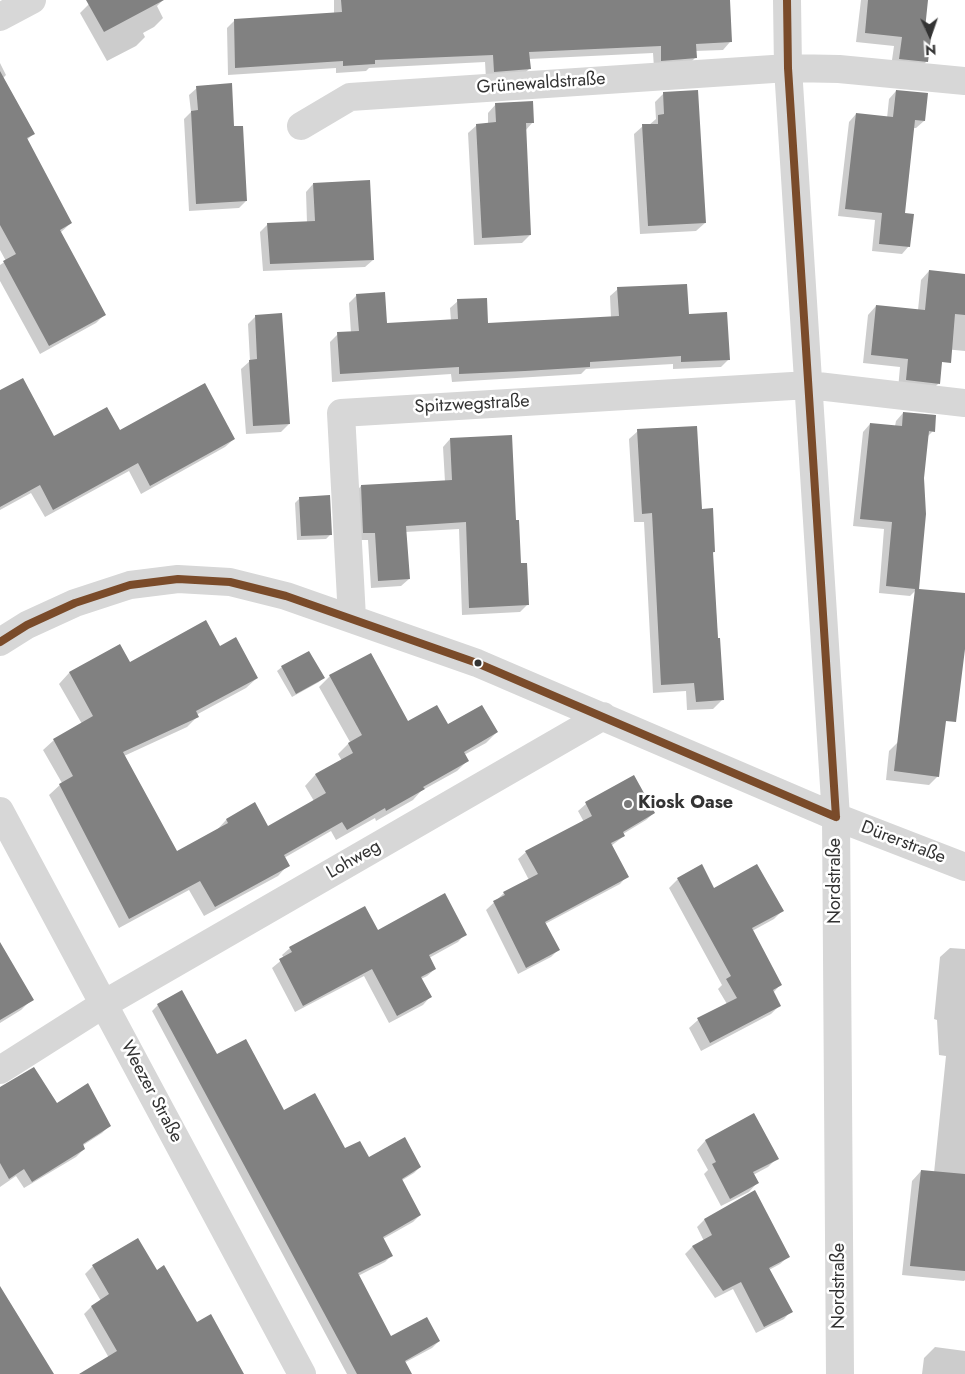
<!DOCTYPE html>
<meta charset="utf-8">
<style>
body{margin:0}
#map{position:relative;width:965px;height:1374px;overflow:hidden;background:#fff;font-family:Jost,sans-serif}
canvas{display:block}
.north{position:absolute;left:905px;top:10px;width:50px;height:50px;-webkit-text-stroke:4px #fff;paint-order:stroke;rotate:177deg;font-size:14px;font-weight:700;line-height:20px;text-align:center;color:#333}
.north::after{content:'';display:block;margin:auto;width:18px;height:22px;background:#333;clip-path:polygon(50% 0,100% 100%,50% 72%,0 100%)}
</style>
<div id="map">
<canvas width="965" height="1374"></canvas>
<div class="north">N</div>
</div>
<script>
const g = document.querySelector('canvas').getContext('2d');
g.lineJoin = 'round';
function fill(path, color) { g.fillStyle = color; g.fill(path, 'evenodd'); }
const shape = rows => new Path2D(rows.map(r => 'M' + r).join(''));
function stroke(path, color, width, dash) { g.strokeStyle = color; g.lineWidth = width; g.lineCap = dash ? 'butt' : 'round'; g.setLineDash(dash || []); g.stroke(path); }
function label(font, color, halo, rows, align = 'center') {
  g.font = font + ' Jost,sans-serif'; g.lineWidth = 5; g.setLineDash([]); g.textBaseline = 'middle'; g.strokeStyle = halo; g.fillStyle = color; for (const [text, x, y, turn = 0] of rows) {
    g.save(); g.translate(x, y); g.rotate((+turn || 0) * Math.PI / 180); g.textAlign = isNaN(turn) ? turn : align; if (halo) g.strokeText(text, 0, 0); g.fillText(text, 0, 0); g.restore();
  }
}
fill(shape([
 [96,0,163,0,157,6,163,18,154,27,143,33,145,37,136,46,107,61,80,13,89,4],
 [334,0,728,0,730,42,723,50,695,51,695,58,687,66,654,68,653,53,529,59,529,69,521,77,486,79,485,62,369,68,366,71,336,73,336,68,228,75,227,28,235,20,334,14],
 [861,0,926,0,923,30,927,61,918,70,891,67,894,46,856,42],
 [0,63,6,75,3,78,34,133,26,141,71,223,60,233,105,314,96,323,40,354,0,281,0,265,6,261,0,250],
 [197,88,233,127,246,201,239,208,189,211,184,119,191,112,189,95],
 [896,91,927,94,924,121,916,128,913,128,904,214,909,246,902,254,872,251,875,220,838,216,849,122,856,114,887,118,889,99],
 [664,93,705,223,696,231,640,234,634,134,643,126,649,125,656,119,655,102],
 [496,104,533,122,525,131,530,235,522,243,474,245,468,133,477,125,488,124,488,113],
 [313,184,373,260,365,267,263,271,260,232,268,224,307,223,306,192],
 [929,271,965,275,965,351,944,349,938,384,930,392,898,389,900,367,863,363,868,315,876,306,918,310,921,280],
 [618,289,688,315,729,359,721,367,673,369,673,364,586,369,581,374,452,382,451,374,332,382,330,342,338,334,351,333,349,303,357,295,386,324,451,321,450,308,458,301,487,325,611,318,610,296],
 [256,316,289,424,281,432,246,434,241,369,250,361,248,324],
 [0,392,53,438,119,431,234,439,225,447,141,494,129,471,45,517,31,493,0,510],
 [903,413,933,431,927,437,923,478,917,589,910,596,879,593,884,529,853,526,863,432,870,424,895,426,896,421],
 [638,431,701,510,714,552,712,554,722,700,713,709,687,710,686,691,653,693,644,522,634,522,629,439],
 [450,439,515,521,520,564,527,605,520,612,462,615,459,529,405,532,409,579,401,586,371,588,368,540,356,540,354,494,361,486,445,482,443,447],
 [299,499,331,534,326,539,297,540,295,503],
 [119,645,129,663,220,647,257,678,246,688,196,715,197,717,187,727,124,756,177,852,216,831,226,820,255,804,268,828,314,801,305,786,315,775,342,761,338,754,350,742,319,687,330,676,408,723,448,725,497,732,486,743,464,755,467,761,457,771,421,791,413,800,376,821,375,818,336,840,331,831,284,858,288,865,278,876,204,916,189,890,119,928,49,795,62,783,43,750,54,740,82,724,59,684,69,673],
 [308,652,323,678,319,682,292,697,277,671,282,667],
 [898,742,938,776,929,785,886,780,889,751],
 [586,804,654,813,646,820,623,834,624,836,611,846,627,876,620,884,545,924,558,950,551,957,518,974,486,910,504,893,529,880,518,859,526,852,584,822,578,811],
 [701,866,714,890,782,911,774,919,752,931,780,985,773,993,780,1005,771,1014,701,1051,689,1028,698,1020,727,1004,718,989,722,985,669,888,678,879],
 [465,934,458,942,429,958,435,969,427,976,421,979,430,997,423,1005,389,1023,364,976,295,1012,272,968,284,958,282,955,290,948],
 [0,944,32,999,21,1010,0,1023],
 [950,948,965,949,965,1280,964,1281,902,1275,912,1181,921,1171,934,1173,946,1056,939,1055,937,1020,934,1019,940,957],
 [158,1005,283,1112,345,1150,368,1159,420,1167,414,1173,401,1181,420,1215,413,1222,383,1239,392,1255,385,1262,358,1276,391,1337,439,1341,432,1348,404,1363,410,1374,347,1374,152,1011],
 [0,1089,57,1104,110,1125,102,1133,82,1146,84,1149,76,1157,24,1188,16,1176,0,1187],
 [754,1115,777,1158,768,1167,753,1175,757,1183,749,1192,721,1206,704,1174,708,1170,697,1150,705,1141],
 [755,1192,788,1257,780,1264,769,1270,791,1311,784,1319,756,1333,733,1289,715,1298,685,1254,692,1247,704,1241,697,1227,704,1220],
 [93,1266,156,1272,197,1324,242,1374,121,1374,117,1372,84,1314,91,1307,101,1301,85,1274],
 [935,1347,965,1351,965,1374,922,1374,924,1358]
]), '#0003');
fill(shape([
 [86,0,164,0,104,32],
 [341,0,730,0,732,42,696,44,697,58,661,61,661,46,529,52,531,69,494,72,493,55,375,60,375,64,343,66,343,61,235,68,234,19,342,12],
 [868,0,928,0,925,29,932,30,928,62,899,59,902,37,865,33],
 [0,71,35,134,27,138,72,223,60,230,106,315,49,346,3,261,16,254,0,225],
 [232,83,234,126,243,126,247,201,196,204,191,111,198,110,196,86],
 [698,90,706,223,648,226,642,124,658,124,658,115,664,114,663,92],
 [896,90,928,93,925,121,915,120,905,213,914,214,910,247,879,244,882,213,845,209,856,113,893,117],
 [533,101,534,123,526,123,531,235,482,238,476,124,496,122,495,103],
 [370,180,374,260,270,264,267,223,315,221,313,183],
 [929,270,965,274,965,315,955,314,951,363,942,362,940,384,906,380,908,359,871,355,876,305,925,310],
 [687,284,689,314,727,312,730,360,681,362,681,356,590,362,590,367,525,371,459,374,459,367,340,374,337,332,359,331,356,294,385,292,387,323,458,319,457,299,487,298,488,323,619,316,617,287],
 [282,313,290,424,253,426,249,360,257,359,255,315],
 [23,378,54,436,107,407,120,430,205,383,235,439,150,486,138,463,53,510,40,485,0,507,0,390],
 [903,412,936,415,935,432,929,431,924,478,926,514,919,589,965,593,965,649,956,722,946,721,939,777,894,771,915,589,886,586,892,522,860,519,870,423,902,426],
 [697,426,702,509,713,508,715,552,713,552,718,638,720,638,724,700,696,702,694,683,661,685,652,513,642,514,637,429],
 [512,435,516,520,519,520,521,563,527,563,529,605,469,608,466,522,406,526,410,579,378,581,375,533,363,533,361,485,452,480,450,438],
 [330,495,332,535,301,536,299,497],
 [206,620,220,646,236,637,258,678,196,711,199,717,123,752,177,851,228,823,226,819,255,802,268,826,326,793,315,774,353,753,348,743,362,735,329,675,371,653,408,721,437,705,448,724,482,705,498,732,464,752,469,761,423,787,425,789,386,811,385,808,347,830,342,822,284,855,290,866,215,907,200,881,129,919,59,784,73,776,53,739,93,716,69,672,120,644,130,662],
 [309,651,325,678,296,694,281,666],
 [634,775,655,813,623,832,625,836,611,843,629,877,545,922,560,950,526,968,493,901,505,895,503,892,538,874,525,851,592,816,585,802],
 [702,864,714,888,757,864,784,911,752,928,782,985,773,990,781,1006,710,1043,697,1018,737,998,726,979,731,976,677,878],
 [445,893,467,935,429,955,436,969,421,977,432,997,397,1016,372,969,303,1006,279,959,292,952,289,947,365,906,378,930],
 [0,942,34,1000,0,1020],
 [182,990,217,1054,246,1039,284,1110,315,1093,345,1148,360,1141,369,1157,405,1137,421,1167,402,1179,421,1215,383,1237,393,1256,358,1273,391,1336,427,1317,440,1341,405,1361,412,1374,357,1374,157,1004],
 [34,1067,57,1103,88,1083,111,1126,83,1144,85,1149,32,1182,24,1169,9,1179,0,1163,0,1087],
 [754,1113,779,1159,753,1172,759,1183,730,1199,712,1164,716,1162,705,1140],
 [921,1170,965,1174,965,1271,910,1266],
 [755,1190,790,1257,769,1268,793,1312,764,1327,741,1282,723,1291,692,1246,712,1235,704,1219],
 [138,1238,157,1270,164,1265,197,1322,211,1314,244,1374,79,1374,117,1351,91,1306,109,1294,92,1265],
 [0,1286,54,1374,0,1374]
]), '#818181');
stroke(shape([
 [787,0,788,68,836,817,840,1374],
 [0,17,32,0],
 [301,126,350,97,788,68,839,69,965,81],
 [352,618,341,413,809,385,965,403],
 [0,642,27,625,75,603,130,585,178,579,230,582,286,596,477,663,836,817,965,867],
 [0,811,302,1374],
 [0,1070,104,1004,603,716]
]), '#d7d7d7', 28);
stroke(shape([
 [787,0,788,68,836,817],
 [0,642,27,625,75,603,130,585,178,579,230,582,286,596,477,663,836,817]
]), '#7a4b2a', 8);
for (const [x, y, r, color] of [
 [478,663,4.5,"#333"],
 [628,804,5,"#7a7a7a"]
]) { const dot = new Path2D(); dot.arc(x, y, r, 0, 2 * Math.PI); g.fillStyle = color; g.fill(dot); stroke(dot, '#fff', 2); }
label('18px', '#333', '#fff', [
 ["Grünewaldstraße",541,84,-4],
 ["Spitzwegstraße",472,405,-3],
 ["Dürerstraße",903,843,21],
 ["Lohweg",354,860,-30],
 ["Nordstraße",836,881,-90],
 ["Weezer Straße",151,1092,62],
 ["Nordstraße",840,1286,-90]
]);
label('bold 18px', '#333', '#fff', [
 ["Kiosk Oase",638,804]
], 'left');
</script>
